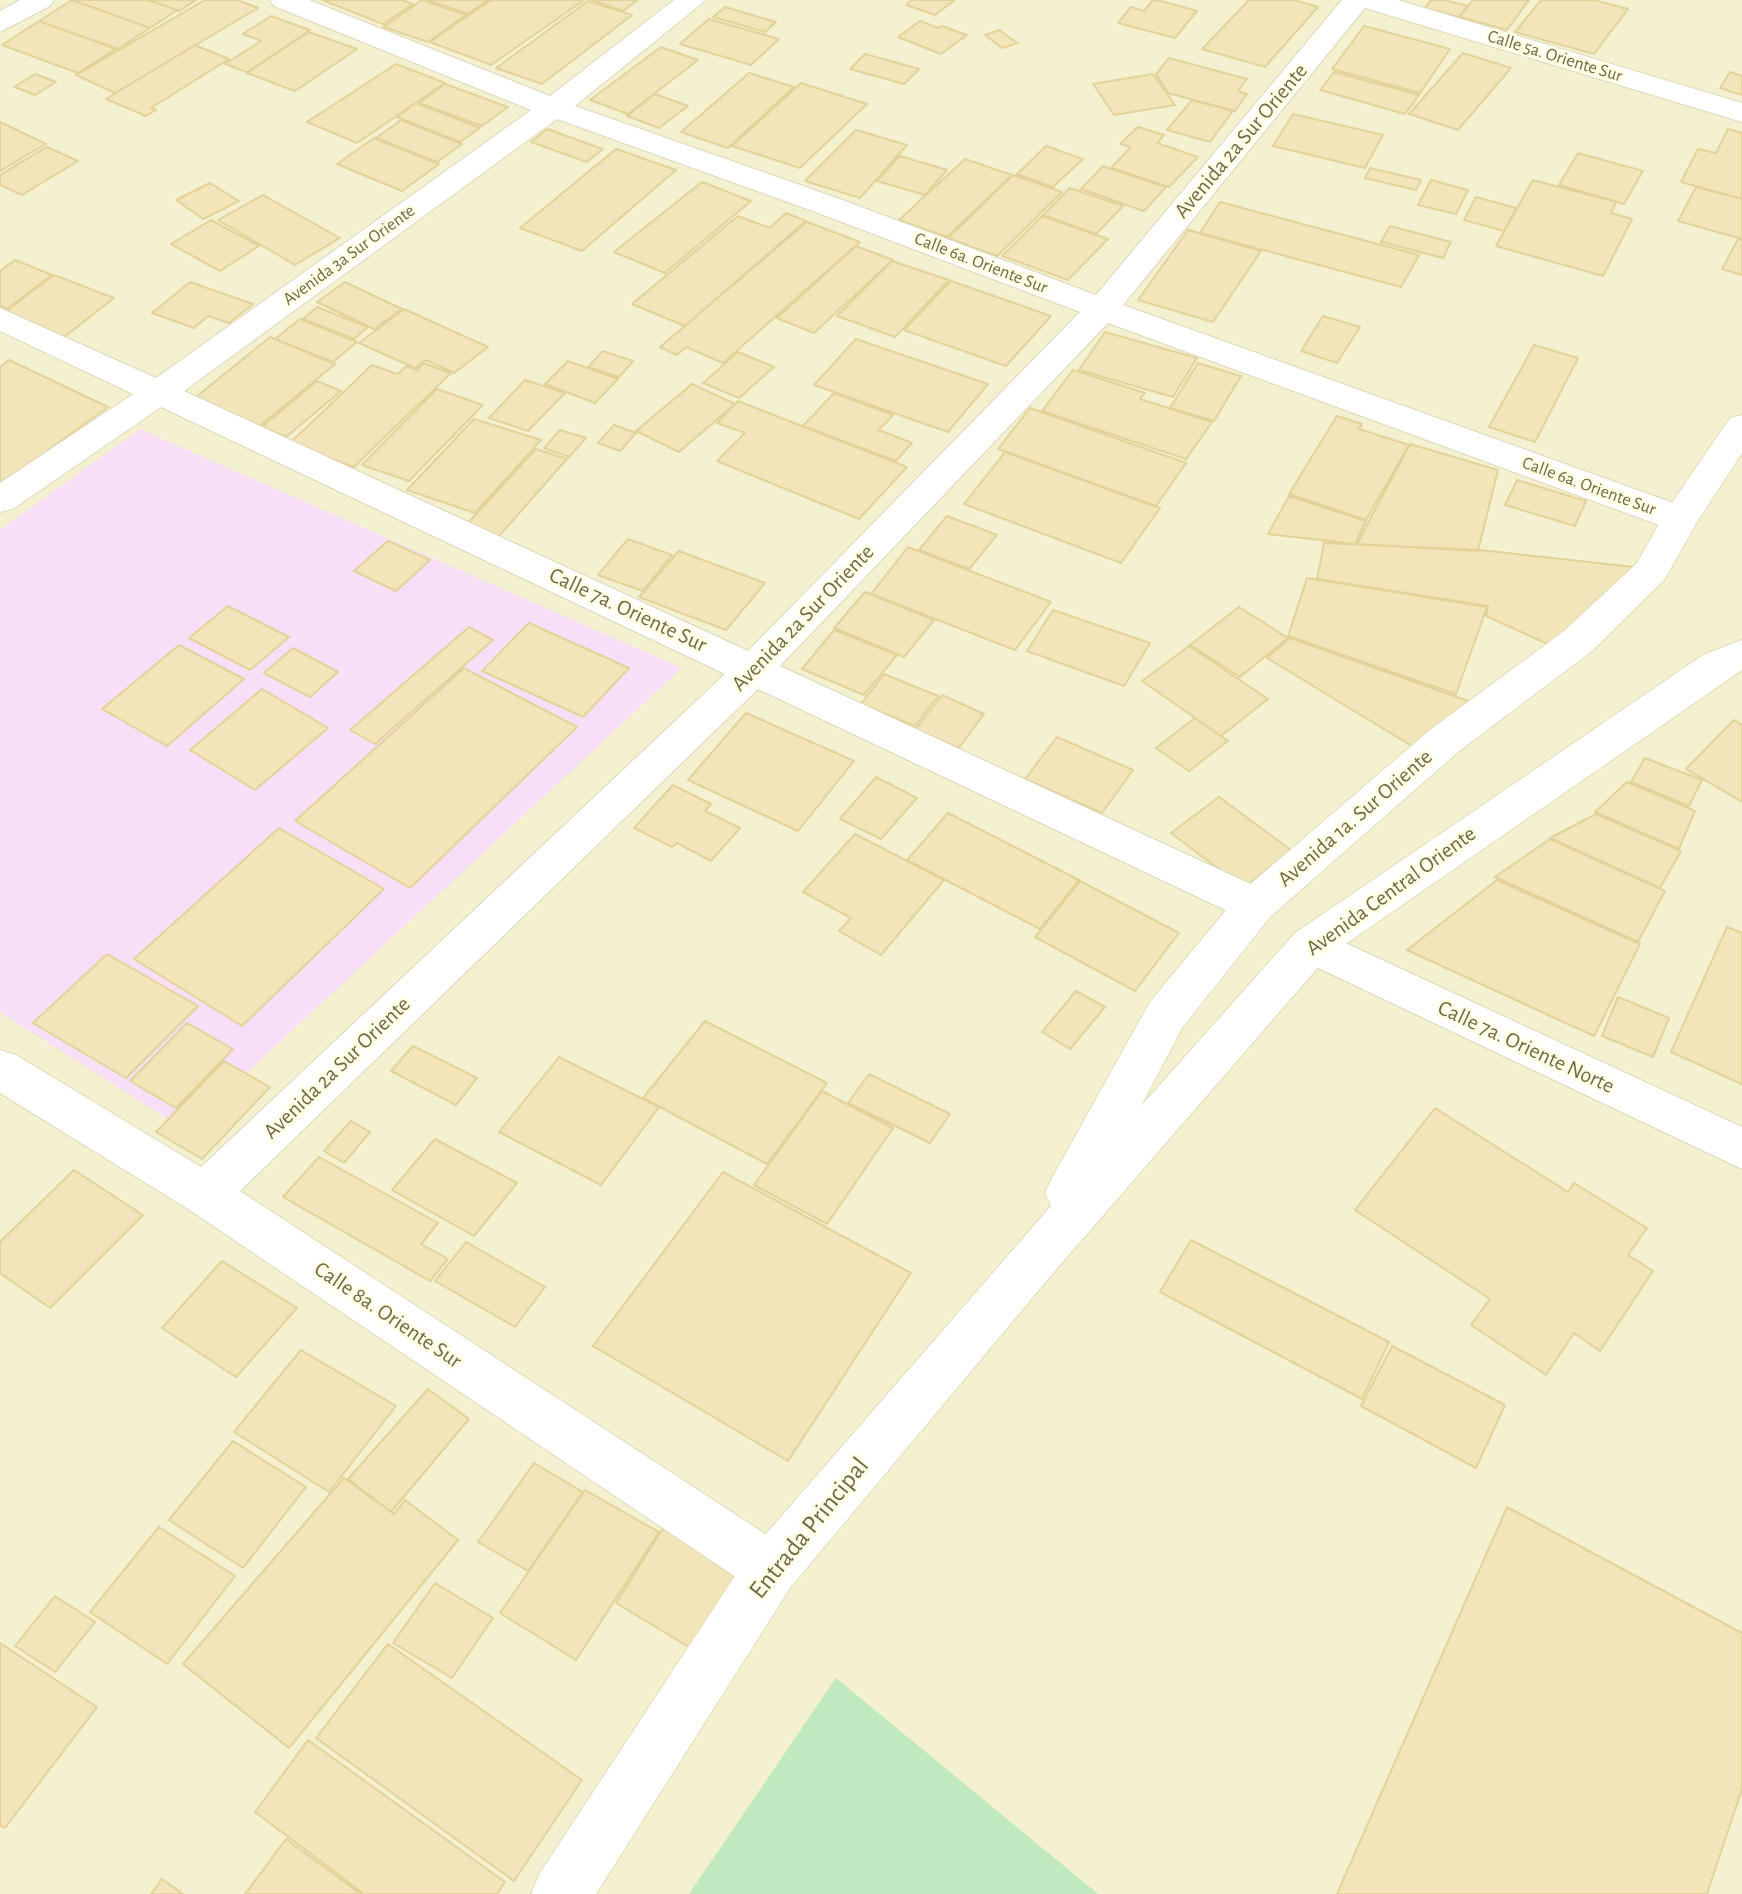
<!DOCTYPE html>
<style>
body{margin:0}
canvas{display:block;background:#fcfce1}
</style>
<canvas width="1742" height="1894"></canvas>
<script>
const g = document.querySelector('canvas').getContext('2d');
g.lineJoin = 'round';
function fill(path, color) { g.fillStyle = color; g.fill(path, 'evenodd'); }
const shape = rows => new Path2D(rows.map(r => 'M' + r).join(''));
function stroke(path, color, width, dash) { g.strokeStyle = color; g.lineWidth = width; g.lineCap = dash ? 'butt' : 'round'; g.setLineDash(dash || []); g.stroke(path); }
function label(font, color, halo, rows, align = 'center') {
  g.font = font + ' "Alegreya Sans",sans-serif'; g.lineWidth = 6; g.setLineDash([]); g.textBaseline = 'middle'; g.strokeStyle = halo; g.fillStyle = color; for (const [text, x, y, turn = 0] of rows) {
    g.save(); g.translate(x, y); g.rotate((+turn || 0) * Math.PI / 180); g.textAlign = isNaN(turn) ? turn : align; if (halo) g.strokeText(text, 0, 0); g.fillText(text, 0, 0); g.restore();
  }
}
fill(shape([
 [0,0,1742,0,1742,1894,0,1894]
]), '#f3f1cf');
fill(shape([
 [140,429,682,668,185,1130,0,1012,0,530]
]), '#f8def7');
fill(shape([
 [836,1678,1098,1894,689,1894]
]), '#c0e9c0');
const building = shape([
 [72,0,147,0,177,10,150,28,72,0],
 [72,0,150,28,118,49,39,21,72,0],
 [149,0,196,0,179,11,149,0],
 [205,0,238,0,258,8,115,93,76,75,205,0],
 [322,0,402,0,413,4,383,24,322,0],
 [422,0,466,15,428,42,383,27,422,0],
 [428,0,488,0,468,14,428,0],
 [491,0,584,0,491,65,430,42,491,0],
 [592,0,638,0,623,11,592,0],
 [912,0,955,0,935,15,906,5,912,0],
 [1153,0,1157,0,1197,11,1175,38,1118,23,1131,7,1144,11,1153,0],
 [1249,0,1294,0,1318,7,1265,67,1202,49,1249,0],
 [1431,0,1444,0,1468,6,1459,17,1425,8,1431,0],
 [1473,0,1529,0,1507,30,1460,17,1473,0],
 [1541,0,1594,0,1628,9,1594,54,1515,32,1541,0],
 [588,1,632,15,542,84,496,68,588,1],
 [725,7,776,22,765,32,713,17,725,7],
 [271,16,310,30,247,72,225,64,261,41,243,34,271,16],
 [709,19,779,39,751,65,680,44,709,19],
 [39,21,116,49,78,73,2,45,39,21],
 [920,21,938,28,942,26,967,35,941,54,898,37,920,21],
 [1364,26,1450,49,1420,93,1332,69,1364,26],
 [999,30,1017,43,1002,48,985,35,999,30],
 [309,32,357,49,295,91,247,73,309,32],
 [195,45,229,59,151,108,156,110,146,116,106,99,195,45],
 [661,47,698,60,628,114,590,100,661,47],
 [1463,53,1511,68,1458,130,1409,114,1463,53],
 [865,54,919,69,904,84,850,69,865,54],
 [1169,58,1247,79,1238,91,1247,94,1235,111,1168,93,1156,74,1169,58],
 [396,64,445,83,357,143,307,122,396,64],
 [1334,72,1419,95,1405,114,1320,90,1334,72],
 [1730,72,1742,76,1742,95,1720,88,1730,72],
 [749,73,794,87,728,148,681,132,749,73],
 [35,74,56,82,35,95,14,87,35,74],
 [1153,74,1175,105,1114,115,1093,84,1153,74],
 [801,83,867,104,800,168,732,146,801,83],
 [445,84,508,107,482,126,419,103,445,84],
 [655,94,688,106,659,128,627,116,655,94],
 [1192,100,1233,111,1210,142,1167,130,1192,100],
 [416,103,480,128,460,142,397,117,416,103],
 [1293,114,1383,135,1365,168,1273,146,1293,114],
 [401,120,462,144,437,162,376,138,401,120],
 [0,122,46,144,0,171,0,122],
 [1138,127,1164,135,1157,143,1198,157,1169,187,1111,168,1131,147,1120,144,1138,127],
 [547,129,603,149,587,162,531,142,547,129],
 [1728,129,1742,133,1742,199,1681,182,1698,149,1716,153,1728,129],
 [856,130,907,145,860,198,805,181,856,130],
 [374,138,439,164,402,191,337,164,374,138],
 [1046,146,1083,159,1053,187,1017,174,1046,146],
 [47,147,78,161,22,195,0,185,0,175,47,147],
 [616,149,676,170,582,251,520,228,616,149],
 [1578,153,1643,171,1624,204,1559,185,1578,153],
 [900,156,947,170,925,195,877,181,900,156],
 [965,159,1012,175,947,237,899,220,965,159],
 [1103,166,1166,187,1144,211,1081,189,1103,166],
 [1370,168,1421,180,1416,190,1365,178,1370,168],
 [1013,175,1062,192,997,256,948,238,1013,175],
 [1431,180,1468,190,1456,214,1418,205,1431,180],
 [1533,180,1616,202,1611,213,1632,219,1603,276,1496,246,1533,180],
 [702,182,751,201,665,273,614,252,702,182],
 [210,183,239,201,203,219,176,200,210,183],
 [1696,187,1742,199,1742,239,1678,221,1696,187],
 [1070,188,1123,206,1096,234,1043,215,1070,188],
 [263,195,340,238,295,265,218,220,263,195],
 [1476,197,1516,208,1504,231,1464,220,1476,197],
 [1220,202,1419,255,1401,287,1200,233,1220,202],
 [786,213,806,221,685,326,632,304,738,216,770,228,786,213],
 [1042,216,1108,239,1068,280,1002,256,1042,216],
 [211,220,259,246,220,271,171,244,211,220],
 [807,222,860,242,723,363,686,347,677,355,660,347,807,222],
 [1390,226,1451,242,1443,258,1381,242,1390,226],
 [1188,230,1261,251,1213,322,1138,300,1188,230],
 [1738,239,1742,240,1742,275,1722,269,1738,239],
 [856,246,893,260,814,333,777,318,856,246],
 [15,260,52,275,7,309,0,306,0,271,15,260],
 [892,261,949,280,895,337,837,316,892,261],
 [54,275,114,298,63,338,2,314,54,275],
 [951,281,1051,316,1006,366,904,330,951,281],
 [190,282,253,304,229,323,208,316,194,328,152,313,190,282],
 [345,282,402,309,374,329,317,302,345,282],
 [317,307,368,327,354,339,303,319,317,307],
 [404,309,488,347,454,373,426,360,415,368,359,343,404,309],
 [1323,316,1360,327,1337,363,1301,351,1323,316],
 [300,319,357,342,333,362,275,339,300,319],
 [1105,332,1197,358,1173,397,1079,370,1105,332],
 [270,337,335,364,256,429,191,401,270,337],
 [856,339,988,384,948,432,814,385,856,339],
 [1534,345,1578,358,1535,442,1489,427,1534,345],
 [603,351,633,361,619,377,588,367,603,351],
 [738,352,774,367,739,398,703,383,738,352],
 [9,360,108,407,0,485,0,367,9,360],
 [568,361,618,379,595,403,545,384,568,361],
 [423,363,451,373,354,467,289,444,372,365,398,374,406,366,417,370,423,363],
 [1198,363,1241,376,1214,421,1170,408,1198,363],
 [1073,370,1145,393,1140,399,1212,422,1186,459,1042,411,1073,370],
 [525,380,565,393,528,431,489,418,525,380],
 [317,381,341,391,286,437,262,427,317,381],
 [692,384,735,404,679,452,636,431,692,384],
 [437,389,483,405,409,481,362,465,437,389],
 [834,393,893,415,879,430,912,443,896,461,803,426,834,393],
 [738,401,907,467,859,519,717,461,745,433,717,423,738,401],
 [1030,408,1186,463,1156,506,998,449,1030,408],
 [1337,416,1362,424,1359,429,1409,445,1366,520,1289,494,1337,416],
 [474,419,541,440,475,513,407,490,474,419],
 [614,425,636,433,620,451,598,443,614,425],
 [560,430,586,438,569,457,544,448,560,430],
 [1410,444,1498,470,1478,551,1357,544,1410,444],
 [536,449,567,459,499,536,466,525,536,449],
 [1005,452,1160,508,1121,563,964,504,1005,452],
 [1517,480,1586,501,1575,526,1505,505,1517,480],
 [1289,496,1366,521,1355,544,1268,534,1289,496],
 [947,516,997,535,969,569,919,550,947,516],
 [628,539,672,555,643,591,598,575,628,539],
 [388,541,430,560,396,591,354,571,388,541],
 [1324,543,1480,550,1634,567,1552,646,1486,616,1488,606,1317,579,1324,543],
 [908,547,1051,602,1015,650,871,594,908,547],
 [679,551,765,583,726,630,639,597,679,551],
 [1307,578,1487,607,1456,694,1288,636,1307,578],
 [865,592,934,620,904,657,834,628,865,592],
 [228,606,289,637,250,670,189,638,228,606],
 [1239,607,1288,638,1240,677,1190,645,1239,607],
 [1053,610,1150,643,1124,686,1027,651,1053,610],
 [529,623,629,668,583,717,482,671,529,623],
 [469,627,493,640,375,744,350,730,469,627],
 [834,630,897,655,864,695,802,669,834,630],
 [1290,638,1474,703,1420,751,1267,658,1290,638],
 [179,645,244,679,167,746,102,709,179,645],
 [1189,646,1268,699,1221,736,1142,681,1189,646],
 [293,648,338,672,310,697,264,673,293,648],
 [464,668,577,727,410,888,295,821,464,668],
 [884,674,938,696,915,726,861,704,884,674],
 [262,689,328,728,255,790,190,750,262,689],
 [942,695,984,714,959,748,915,730,942,695],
 [746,713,854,761,798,831,688,780,746,713],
 [1195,718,1228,741,1189,771,1156,748,1195,718],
 [1734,720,1742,725,1742,802,1686,769,1734,720],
 [1057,737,1133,770,1102,813,1025,779,1057,737],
 [1645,758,1702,780,1689,806,1631,782,1645,758],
 [876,777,917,798,881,839,840,819,876,777],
 [1627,782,1695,811,1679,849,1595,812,1627,782],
 [673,785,711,804,705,811,740,828,711,861,677,843,672,847,634,828,673,785],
 [1219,797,1291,850,1244,888,1171,833,1219,797],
 [948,813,1079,880,1040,929,907,860,948,813],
 [1596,814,1681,851,1660,888,1550,838,1596,814],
 [279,828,384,889,242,1026,134,959,279,828],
 [855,834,944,880,881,955,839,931,851,918,803,892,855,834],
 [1550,839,1665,891,1638,942,1495,877,1550,839],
 [1497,880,1640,944,1594,1036,1407,950,1497,880],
 [1080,881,1179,933,1135,991,1035,937,1080,881],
 [1727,927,1742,933,1742,1084,1671,1052,1727,927],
 [107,954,198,1006,126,1078,33,1023,107,954],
 [1076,991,1105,1007,1070,1049,1042,1032,1076,991],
 [1618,997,1669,1018,1653,1057,1602,1036,1618,997],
 [705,1021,827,1083,767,1164,643,1098,705,1021],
 [187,1023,233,1049,176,1108,130,1081,187,1023],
 [413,1046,477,1078,456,1105,391,1071,413,1046],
 [559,1057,659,1107,601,1185,499,1132,559,1057],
 [224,1061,270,1087,202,1159,156,1132,224,1061],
 [869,1074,950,1114,930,1143,848,1103,869,1074],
 [822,1091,893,1128,827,1224,754,1185,822,1091],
 [1435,1108,1568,1192,1574,1183,1647,1228,1628,1255,1653,1271,1600,1351,1574,1333,1546,1375,1471,1325,1490,1299,1355,1210,1435,1108],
 [351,1121,370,1132,344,1163,324,1151,351,1121],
 [435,1139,517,1183,474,1236,392,1190,435,1139],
 [319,1157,438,1223,421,1244,448,1259,430,1281,283,1197,319,1157],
 [74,1170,143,1215,50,1308,0,1273,0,1242,74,1170],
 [723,1172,911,1273,788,1461,593,1346,723,1172],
 [1191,1240,1389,1342,1362,1399,1160,1292,1191,1240],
 [466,1242,545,1287,515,1327,435,1281,466,1242],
 [222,1261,297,1308,236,1377,162,1328,222,1261],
 [1392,1346,1505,1405,1476,1468,1361,1406,1392,1346],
 [301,1350,396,1406,329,1492,234,1432,301,1350],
 [428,1389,469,1419,391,1512,348,1479,428,1389],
 [233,1441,306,1487,243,1568,169,1520,233,1441],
 [534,1463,583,1492,528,1571,478,1542,534,1463],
 [344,1478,394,1514,405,1500,458,1540,289,1748,183,1664,344,1478],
 [585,1490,659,1532,576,1660,500,1613,585,1490],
 [1507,1507,1742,1633,1742,1789,1707,1894,1337,1894,1507,1507],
 [667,1522,744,1566,692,1649,616,1603,667,1522],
 [159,1527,235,1576,167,1664,90,1612,159,1527],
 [435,1583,493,1618,452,1678,393,1643,435,1583],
 [55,1596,95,1622,55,1672,15,1646,55,1596],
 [0,1643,97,1707,5,1828,0,1825,0,1643],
 [388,1644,582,1780,514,1881,316,1738,388,1644],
 [308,1740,505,1882,497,1894,364,1894,255,1812,308,1740],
 [286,1839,361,1894,245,1894,286,1839],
 [162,1879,183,1894,151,1894,162,1879]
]);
fill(building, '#f1e5b9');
stroke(building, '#e3d299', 2);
const street = shape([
 [20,0,54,0,50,6,0,32,0,11,20,0],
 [270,0,309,0,550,96,674,0,706,0,575,106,840,199,1096,295,1342,0,1398,0,1742,103,1742,122,1365,8,1123,305,1693,510,1698,519,1693,528,1680,531,1667,528,1108,323,780,666,1270,893,1277,905,1270,917,1255,922,1240,917,758,689,240,1191,790,1550,798,1569,790,1588,771,1596,752,1588,188,1209,0,1093,0,1050,16,1055,201,1167,725,674,161,407,13,509,0,512,0,483,133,394,0,331,0,308,156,378,531,110,274,6,270,0],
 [557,119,818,213,1080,312,748,651,184,391,557,119],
 [1311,927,1742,1127,1742,1169,1295,957,1289,945,1295,933,1311,927]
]);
const secondary = shape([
 [1742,415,1742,453,1697,522,1664,580,1592,651,1458,752,1270,917,1182,1028,1141,1106,1295,933,1703,655,1742,640,1742,670,1327,957,1048,1279,790,1588,596,1894,531,1894,540,1873,752,1550,1051,1206,1045,1193,1052,1178,1150,1002,1240,893,1430,730,1564,631,1637,563,1667,510,1730,418,1742,415]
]);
stroke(street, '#ddd8ba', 2);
stroke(secondary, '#e2dcb8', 2);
fill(street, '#fff');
fill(secondary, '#fff');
label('18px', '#726848', '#ffffe6', [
 ["Calle 5a. Oriente Sur",1555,56,17],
 ["Avenida 3a Sur Oriente",349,255,-36],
 ["Calle 6a. Oriente Sur",981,263,21],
 ["Calle 6a. Oriente Sur",1589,486,20]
]);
label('22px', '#726848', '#ffffe6', [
 ["Avenida 2a Sur Oriente",1241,141,-50],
 ["Calle 7a. Oriente Sur",628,610,25],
 ["Avenida 2a Sur Oriente",803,618,-46],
 ["Avenida 1a. Sur Oriente",1355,818,-41],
 ["Avenida Central Oriente",1391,891,-36],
 ["Calle 7a. Oriente Norte",1526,1047,25],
 ["Avenida 2a Sur Oriente",337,1068,-44],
 ["Calle 8a. Oriente Sur",388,1315,34]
]);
label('26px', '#726848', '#ffffe6', [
 ["Entrada Principal",809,1528,-51]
]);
</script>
